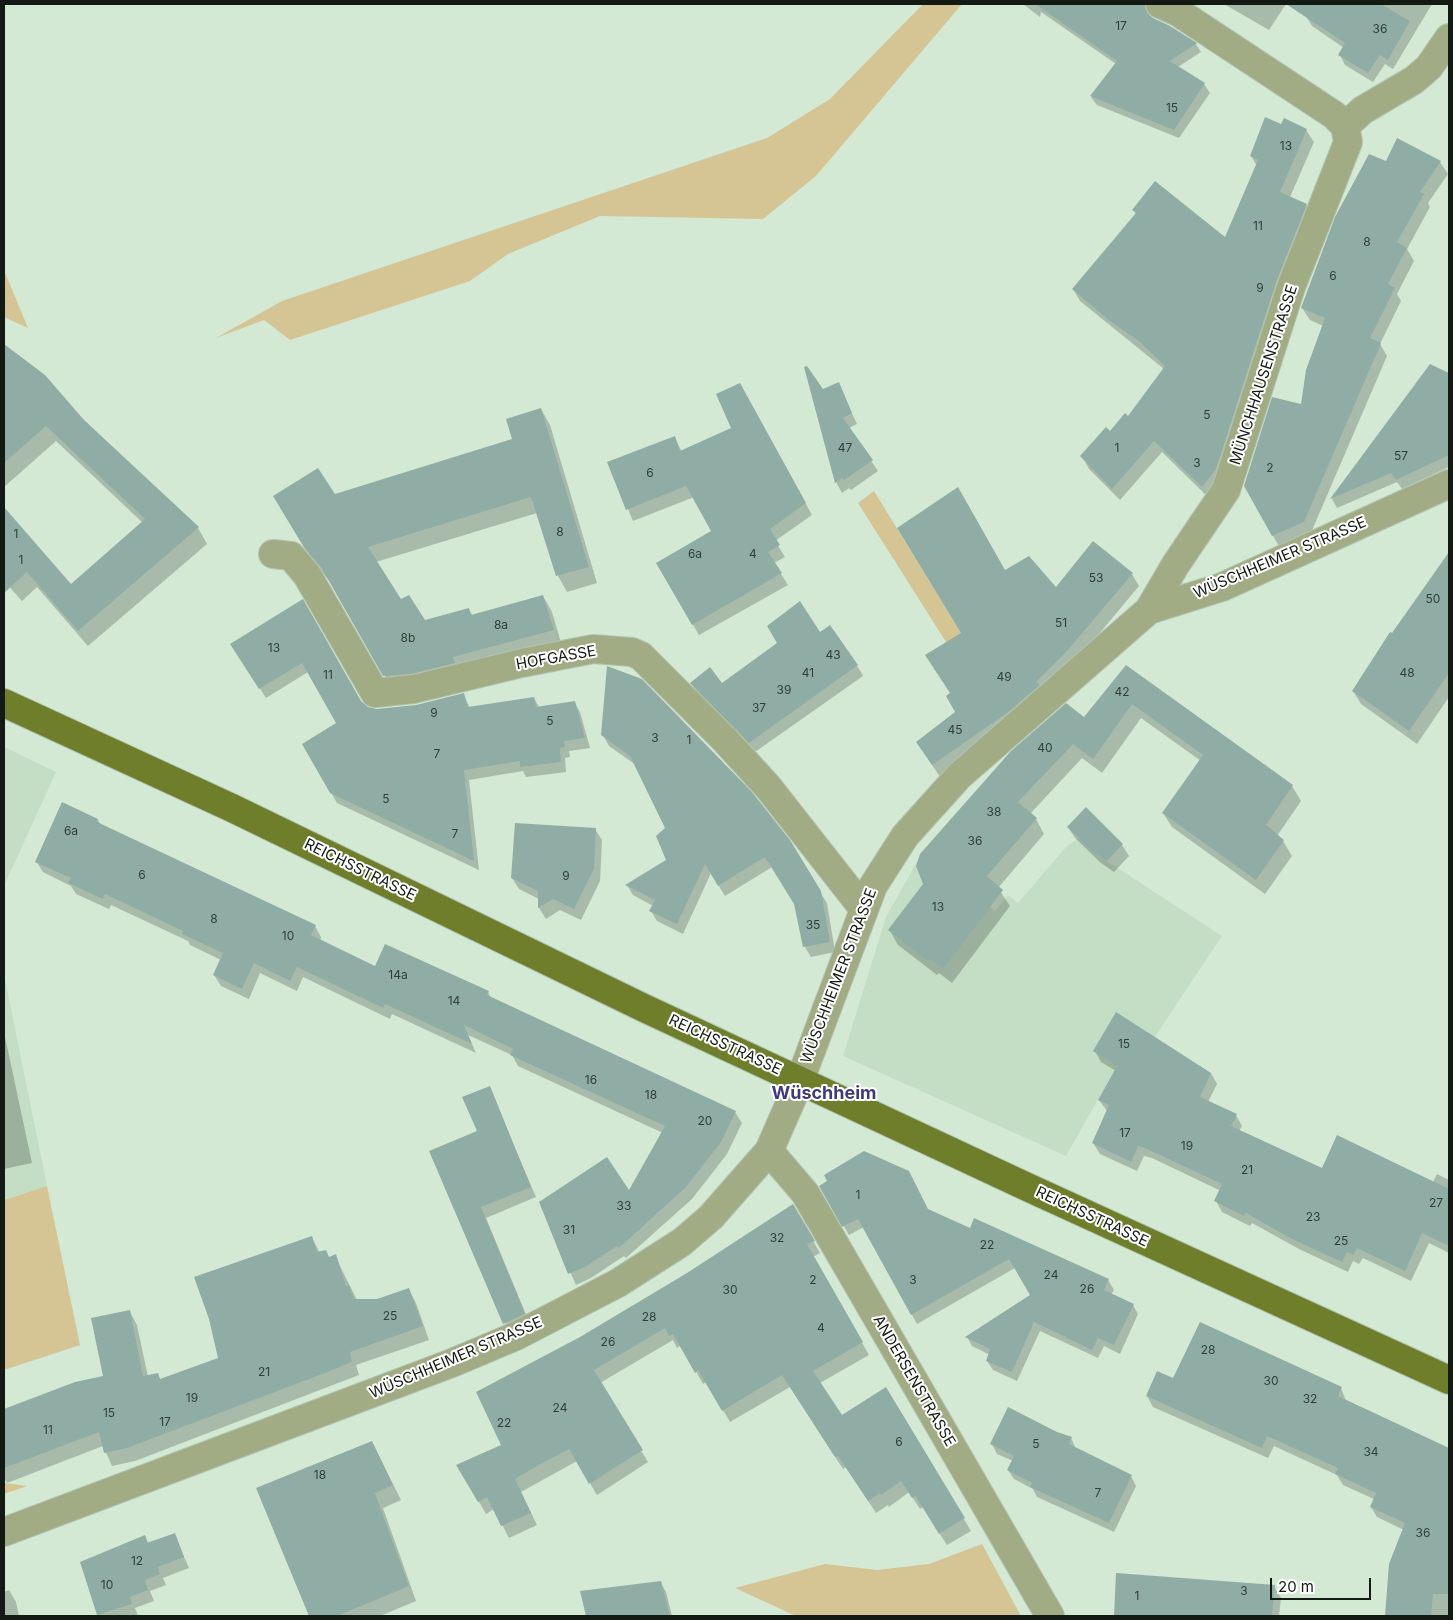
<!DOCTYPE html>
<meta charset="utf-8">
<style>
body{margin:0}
#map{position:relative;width:1453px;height:1620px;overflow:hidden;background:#d3e9d4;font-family:Inter,sans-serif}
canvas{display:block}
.frame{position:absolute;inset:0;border:5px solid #121a13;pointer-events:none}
.scale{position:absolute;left:1270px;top:1578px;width:101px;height:22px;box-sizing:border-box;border:2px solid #121a13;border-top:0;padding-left:6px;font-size:15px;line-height:18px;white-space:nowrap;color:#121a13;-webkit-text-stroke:4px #fff;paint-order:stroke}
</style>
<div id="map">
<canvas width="1453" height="1620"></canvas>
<div class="frame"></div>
<div class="scale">20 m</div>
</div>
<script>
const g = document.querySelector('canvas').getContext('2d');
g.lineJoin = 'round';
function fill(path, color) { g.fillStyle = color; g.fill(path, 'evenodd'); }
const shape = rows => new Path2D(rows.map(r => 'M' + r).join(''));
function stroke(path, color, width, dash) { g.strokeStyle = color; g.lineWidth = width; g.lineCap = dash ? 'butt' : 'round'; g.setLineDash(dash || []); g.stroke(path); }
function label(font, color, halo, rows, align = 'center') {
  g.font = font + ' Inter,sans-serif'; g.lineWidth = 4; g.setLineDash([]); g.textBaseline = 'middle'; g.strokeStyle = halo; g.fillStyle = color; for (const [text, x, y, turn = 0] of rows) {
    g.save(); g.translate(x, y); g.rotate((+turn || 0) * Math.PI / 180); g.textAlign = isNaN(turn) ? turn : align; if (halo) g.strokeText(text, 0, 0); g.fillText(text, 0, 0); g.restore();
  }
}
fill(shape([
 [4,747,56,772,4,886],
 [1079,838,1093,852,1222,936,1131,1073,1117,1066,1066,1156,843,1056,886,917,923,851,995,911,1008,895,1018,903,1067,846],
 [4,974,47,1186,4,1200]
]), '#c3dec5');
fill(shape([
 [923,4,962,4,816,176,763,219,600,216,508,254,470,281,290,340,264,320,216,338,282,301,767,138,830,99],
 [4,270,28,328,4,317],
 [874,491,950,615,1009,706,946,642,858,503],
 [47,1186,80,1345,4,1370,4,1200],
 [4,1483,27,1486,4,1494],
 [982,1544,1021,1616,796,1616,735,1588,825,1564,877,1570,929,1564]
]), '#d5c594');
fill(shape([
 [1023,4,1148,4,1150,8,1149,16,1196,44,1201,52,1178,67,1204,84,1210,93,1179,138,1097,105,1091,97,1116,64,1041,12,1040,17],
 [1224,4,1286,4,1269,30],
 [1311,4,1432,4,1393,69,1385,64,1373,82,1345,65,1340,55,1344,48,1312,26,1306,16],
 [1282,126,1306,130,1314,142,1290,197,1306,205,1313,217,1210,499,1162,452,1120,500,1089,469,1082,456,1129,418,1164,369,1080,301,1073,289,1136,215,1134,210,1226,239,1257,166,1251,156],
 [1440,162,1448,174,1428,203,1430,207,1407,249,1414,261,1397,294,1401,301,1380,344,1387,356,1310,535,1280,548,1245,486,1302,406,1323,326,1310,320,1302,308,1387,163],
 [11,351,198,528,207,544,88,646,37,587,22,601,4,581,4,515,7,512,71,586,143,523,56,441,4,487,4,358],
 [1430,366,1449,375,1449,467,1402,489,1397,482,1337,508,1332,499],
 [805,368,823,390,838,384,857,424,849,428,878,471,851,490,849,488,842,493,836,482],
 [740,385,812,515,775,541,785,557,774,563,788,585,699,635,657,564,713,531,694,497,633,521,609,463,674,437,682,452,733,429],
 [541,409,550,425,597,583,567,592,558,576,537,513,376,562,400,601,424,622,469,610,473,616,543,596,552,612,562,646,394,692,331,583,316,565,284,513,513,440],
 [1093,543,1132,574,1139,586,1074,664,940,777,917,742,957,712,951,694,963,634,1056,589],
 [1436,574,1449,584,1449,697,1417,744,1361,704,1353,691],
 [302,601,360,701,368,708,377,710,416,706,463,694,470,708,534,698,539,707,574,702,580,712,590,748,569,751,570,757,565,758,566,772,526,777,523,771,469,780,479,870,337,803,304,745,337,723,308,672,266,698,238,654],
 [820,634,857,665,863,676,755,752,697,693,691,683,722,684],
 [1126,667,1292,786,1301,801,1277,836,1283,841,1292,856,1265,894,1172,827,1163,813,1201,761,1141,718,1102,773,1082,758,1030,814,1036,819,1044,834,998,888,1010,906,952,983,939,973,937,975,898,945,890,931,1084,718],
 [603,735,820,892,827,903,835,952,811,957,805,947,795,905,772,867,725,896,711,873,683,934,657,921,651,911,653,906,633,895,627,885,668,860,667,829,636,765,609,746],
 [98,820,101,825,315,926,321,937,320,941,376,967,488,992,491,998,735,1112,742,1123,727,1154,692,1199,626,1258,624,1256,591,1278,576,1285,540,1203,629,1193,663,1133,518,1066,512,1055,468,1035,476,1053,392,1014,390,1019,303,977,297,991,260,973,249,999,221,986,214,975,221,960,190,945,188,941,111,905,109,909,76,894,71,886,43,872,36,861],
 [1068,827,1122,845,1129,856,1114,872,1101,863,1075,838],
 [595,829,602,840,600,881,581,920,560,910,546,919,539,908,539,899,519,889,512,878],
 [4,1032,32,1163,4,1169],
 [1095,1051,1211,1073,1217,1084,1208,1102,1236,1115,1242,1126,1239,1131,1322,1169,1433,1182,1437,1174,1449,1180,1449,1253,1429,1243,1411,1281,1363,1258,1359,1264,1353,1261,1348,1272,1299,1249,1252,1223,1250,1226,1222,1212,1216,1201,1221,1191,1152,1158,1144,1156,1137,1171,1100,1154,1093,1143,1107,1111,1099,1100,1116,1071,1101,1062],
 [489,1088,536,1197,486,1218,530,1324,510,1334,430,1152,478,1132],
 [821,1187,928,1211,970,1230,1108,1280,1114,1290,1111,1295,1133,1305,1138,1314,1120,1354,1104,1346,1098,1358,1040,1331,1017,1381,993,1370,987,1361,990,1355,972,1346,967,1337,1032,1296,1015,1268,917,1324,864,1227,849,1235],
 [793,1206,820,1253,813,1257,869,1355,820,1383,842,1417,886,1389,971,1531,947,1545,923,1507,920,1509,909,1492,889,1507,888,1505,876,1513,846,1467,843,1469,790,1387,730,1422,706,1382,703,1384,681,1345,677,1348,673,1340,600,1383,648,1462,597,1495,577,1461,521,1492,537,1525,509,1538,494,1509,486,1514,458,1465,503,1445,581,1338,688,1274],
 [312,1238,320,1253,329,1258,335,1256,357,1300,377,1300,409,1290,416,1303,429,1340,356,1365,359,1375,135,1461,112,1466,103,1446,7,1483,4,1478,4,1410,76,1383,104,1377,130,1312,137,1325,148,1377,160,1380,219,1359],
 [1173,1379,1341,1388,1346,1401,1449,1450,1449,1549,1441,1566,1449,1566,1449,1616,1386,1616,1390,1565,1404,1530,1377,1517,1371,1507,1374,1499,1343,1485,1337,1475,1274,1446,1268,1458,1153,1407,1147,1396],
 [1057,1433,1071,1438,1076,1449,1131,1476,1136,1486,1114,1532,1037,1497,1033,1489,1014,1479,1008,1470,1013,1461,997,1454,992,1444],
 [372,1442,401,1500,383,1508,416,1601,380,1616,311,1616,258,1488],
 [174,1534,189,1568,163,1578,166,1585,150,1591,154,1601,135,1608,138,1616,99,1616,82,1563],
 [1117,1575,1274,1586,1281,1598,1279,1616,1115,1616],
 [661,1583,666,1592,672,1616,587,1616,581,1592],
 [9,1590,16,1602,19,1616,4,1616,4,1592]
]), '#0003');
fill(shape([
 [1035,4,1145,4,1147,13,1153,18,1170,26,1197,43,1170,61,1205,83,1174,130,1090,96,1117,61],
 [1286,4,1381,4,1410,21,1388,60,1380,55,1368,73,1338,55,1345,43],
 [1265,117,1281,124,1284,118,1307,129,1280,192,1307,204,1276,282,1216,469,1202,487,1154,441,1112,489,1080,456,1106,427,1110,431,1125,413,1128,416,1165,366,1140,342,1110,321,1072,289,1136,213,1132,210,1155,181,1225,237,1258,160,1250,156],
 [1397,138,1441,161,1420,192,1424,194,1397,242,1407,248,1388,284,1395,288,1370,338,1381,343,1304,522,1272,536,1244,486,1272,397,1301,404,1306,370,1325,318,1301,308,1335,217,1369,154,1386,161],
 [4,344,45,375,84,420,199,527,78,631,27,572,4,593,4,507,71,584,145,519,46,426,4,463],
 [1430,364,1449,373,1449,455,1396,480,1391,473,1330,499],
 [807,366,823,389,839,382,852,413,843,418,873,460,844,480,842,478,835,483,804,367],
 [740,383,806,503,770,529,780,545,768,552,782,573,692,625,656,563,711,531,686,486,626,510,607,462,675,436,680,451,731,428,716,394],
 [541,408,589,567,556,576,531,497,368,547,401,599,409,595,425,620,469,608,471,615,543,595,554,630,453,657,455,663,411,674,383,676,321,567,305,549,273,496,318,468,335,494,512,439,506,419],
 [958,487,1005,570,1029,556,1056,587,1093,541,1133,573,1067,651,1036,682,1040,685,1007,713,932,765,916,742,955,712,946,696,950,693,925,655,961,633,897,528],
 [1449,552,1449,673,1409,731,1352,691,1390,632,1392,633],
 [303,599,361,701,368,707,377,709,416,705,464,693,468,707,534,697,536,707,575,701,585,738,564,741,565,747,560,748,561,762,520,767,520,761,464,770,474,861,330,793,302,744,336,723,302,663,259,689,230,644],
 [800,601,820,632,830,625,858,665,749,743,690,683,710,667,722,683,777,643,767,626],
 [1126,665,1293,785,1266,825,1284,840,1256,880,1162,813,1203,755,1132,704,1093,759,1073,744,1018,802,1037,818,987,876,1003,890,943,969,930,959,928,961,888,930,923,884,916,866,920,854,1011,751,1066,703,1084,717],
 [607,666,642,679,752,792,790,840,821,891,830,942,803,947,794,904,765,857,718,886,705,864,677,924,649,911,655,900,625,885,666,860,656,836,665,828,630,756,601,735],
 [62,802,98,819,97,822,316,925,311,935,375,966,385,944,489,991,487,995,736,1111,721,1142,686,1187,619,1248,617,1246,585,1267,568,1274,539,1202,607,1157,629,1190,665,1126,510,1055,513,1049,464,1025,472,1044,385,1004,383,1008,297,967,290,981,254,963,242,989,213,975,223,953,182,934,183,931,105,894,103,899,68,883,71,878,35,862],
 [1086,807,1123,844,1107,861,1093,852,1067,827],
 [515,823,596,828,594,869,574,909,553,899,538,908,538,891,511,878],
 [1116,1012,1211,1073,1200,1097,1237,1114,1231,1126,1322,1168,1337,1135,1449,1189,1449,1246,1422,1233,1405,1271,1357,1248,1353,1255,1347,1252,1342,1262,1292,1239,1246,1213,1244,1216,1214,1201,1222,1184,1145,1148,1138,1146,1131,1162,1092,1143,1109,1105,1098,1100,1117,1066,1093,1051],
 [490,1086,531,1187,481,1207,525,1314,503,1324,429,1151,477,1131,462,1097],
 [864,1151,909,1171,928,1209,970,1228,974,1218,1109,1279,1104,1290,1134,1304,1114,1345,1098,1338,1092,1350,1034,1322,1012,1372,986,1361,990,1349,965,1337,1030,1295,1009,1259,911,1315,858,1219,842,1227,819,1186,827,1181,824,1175],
 [793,1204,815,1241,807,1244,863,1342,813,1371,842,1415,886,1387,965,1518,939,1534,915,1495,912,1498,901,1481,881,1495,880,1493,868,1501,838,1456,835,1457,782,1375,722,1411,698,1370,695,1373,673,1334,669,1336,665,1328,594,1370,643,1450,589,1484,569,1449,539,1465,515,1479,531,1513,501,1526,487,1497,478,1502,456,1465,501,1445,476,1392,580,1337,687,1273],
 [312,1236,317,1252,326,1250,329,1257,336,1254,346,1286,349,1285,354,1299,377,1299,409,1288,423,1326,350,1352,352,1362,325,1373,127,1448,104,1453,99,1432,4,1468,4,1409,75,1382,103,1376,91,1318,130,1310,143,1376,158,1373,160,1379,218,1358,209,1319,194,1277],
 [1200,1322,1342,1387,1338,1396,1449,1448,1449,1594,1433,1594,1431,1616,1385,1616,1389,1564,1405,1523,1370,1507,1376,1493,1335,1474,1338,1468,1267,1436,1262,1448,1146,1396,1157,1371,1173,1378],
 [1008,1407,1057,1432,1072,1437,1069,1444,1132,1475,1109,1523,1030,1487,1032,1483,1007,1470,1014,1456,990,1444],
 [372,1441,393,1485,375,1493,409,1586,337,1616,309,1616,256,1488],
 [175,1533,184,1557,158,1567,160,1574,145,1580,148,1590,130,1597,132,1604,97,1615,80,1562,145,1535,148,1543],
 [1116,1573,1275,1585,1272,1616,1114,1616],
 [661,1581,670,1616,586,1616,580,1591]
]), '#8fada4');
const minor = shape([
 [1345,126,1363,110,1414,80,1429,67,1449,38],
 [273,554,291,556,307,575,375,693,414,689,522,663,593,649,632,652,641,656,725,740,768,787,863,908],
 [1149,610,1176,564,1226,490,1291,287,1348,142,1345,126,1334,115,1178,12,1160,4],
 [769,1151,805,1193,1050,1616],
 [4,1532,452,1363,516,1336,618,1283,682,1242,711,1217,769,1151,800,1080,873,886,905,836,959,776,1149,610,1222,587,1449,484]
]);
const major = shape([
 [4,703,232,808,644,1008,1025,1186,1449,1380]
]);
stroke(minor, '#b0c4b1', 30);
stroke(major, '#b0c4b1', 30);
stroke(minor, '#a2ac84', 28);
stroke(major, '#6e7e2b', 28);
label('12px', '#313f37', null, [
 ["17",1121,26],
 ["36",1380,29],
 ["15",1172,108],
 ["13",1286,146],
 ["11",1258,226],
 ["8",1367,242],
 ["6",1333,276],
 ["9",1260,288],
 ["5",1207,415],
 ["47",845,448],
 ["1",1117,448],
 ["57",1401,456],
 ["3",1197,463],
 ["2",1270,468],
 ["6",650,473],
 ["8",560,532],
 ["1",16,534],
 ["6a",695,554],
 ["4",753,554],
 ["1",21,560],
 ["53",1096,578],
 ["50",1433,599],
 ["51",1061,623],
 ["8a",501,625],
 ["8b",408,638],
 ["13",274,648],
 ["43",833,655],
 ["41",808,673],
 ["48",1407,673],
 ["11",328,675],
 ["49",1004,677],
 ["39",784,690],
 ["42",1122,692],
 ["37",759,708],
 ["9",434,713],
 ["5",550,721],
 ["45",955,730],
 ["3",655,738],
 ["1",689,740],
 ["40",1045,748],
 ["7",437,754],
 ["5",386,799],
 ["38",994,812],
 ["6a",71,831],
 ["7",455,834],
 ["36",975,841],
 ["6",142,875],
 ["9",566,876],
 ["13",938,907],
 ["8",214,919],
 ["35",813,925],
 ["10",288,936],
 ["14a",398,975],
 ["14",454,1001],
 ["15",1124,1044],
 ["16",591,1080],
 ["18",651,1095],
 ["20",705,1121],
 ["17",1125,1133],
 ["19",1187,1146],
 ["21",1247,1170],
 ["1",858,1195],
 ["27",1436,1203],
 ["33",624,1206],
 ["23",1313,1217],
 ["31",569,1230],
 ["32",777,1238],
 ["25",1341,1241],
 ["22",987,1245],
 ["24",1051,1275],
 ["2",813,1280],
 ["3",913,1280],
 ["26",1087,1289],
 ["30",730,1290],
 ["25",390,1316],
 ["28",649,1317],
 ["4",821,1328],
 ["26",608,1342],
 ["28",1208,1350],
 ["21",264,1372],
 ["30",1271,1381],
 ["19",192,1398],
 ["32",1310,1399],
 ["24",560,1408],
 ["15",109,1413],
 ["17",165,1422],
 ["22",504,1423],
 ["11",48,1430],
 ["6",899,1442],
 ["5",1036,1444],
 ["34",1371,1452],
 ["18",320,1475],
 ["7",1098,1493],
 ["36",1423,1533],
 ["12",137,1561],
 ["10",107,1585],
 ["3",1244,1591],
 ["1",1137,1596]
]);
label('15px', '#121a13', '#fff', [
 ["MÜNCHHAUSENSTRASSE",1264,375,-72],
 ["WÜSCHHEIMER STRASSE",1280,558,-23],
 ["HOFGASSE",556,658,-10],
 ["REICHSSTRASSE",360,870,26],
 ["WÜSCHHEIMER STRASSE",839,976,-69],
 ["REICHSSTRASSE",725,1045,25],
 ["REICHSSTRASSE",1092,1217,25],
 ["WÜSCHHEIMER STRASSE",456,1358,-23],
 ["ANDERSENSTRASSE",914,1381,60]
]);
label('bold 18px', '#403b78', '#fff', [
 ["Wüschheim",824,1094]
]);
</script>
